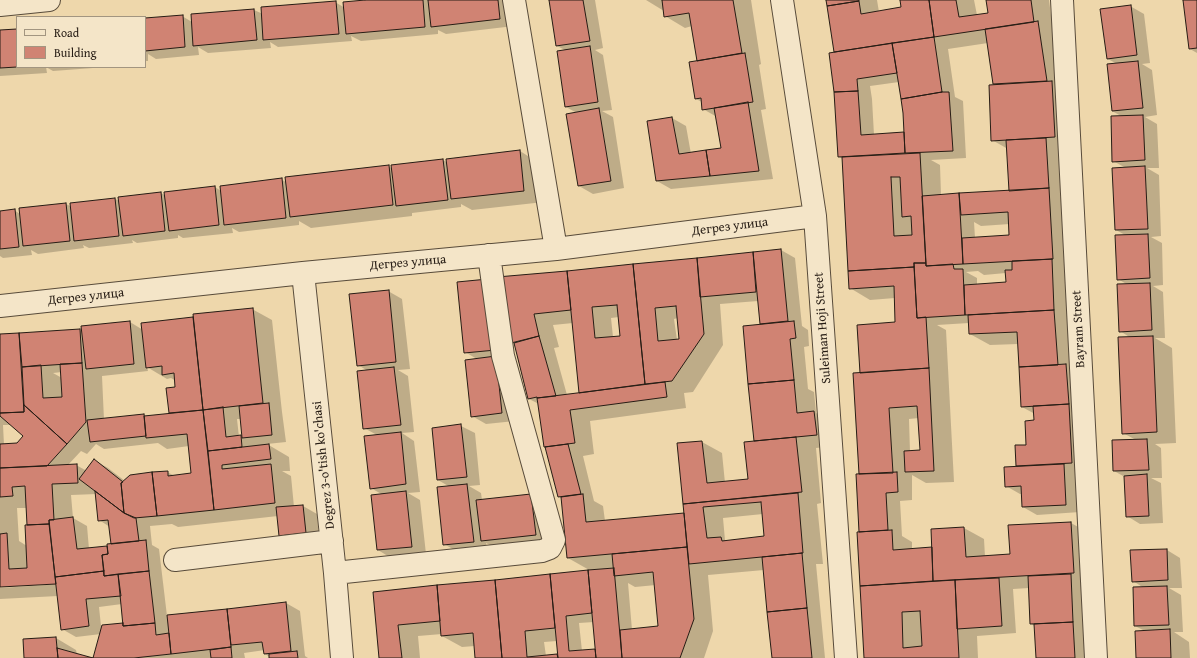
<!DOCTYPE html>
<meta charset="utf-8">
<style>
body{margin:0}
#map{position:relative;width:1197px;height:658px;overflow:hidden;background:#eed7ab;font-family:"Gentium Book Plus",serif}
canvas{display:block}
.legend{position:absolute;left:16px;top:16px;width:130px;height:52px;box-sizing:border-box;background:#f4e5c8;border:1px solid #a29580;margin:0;padding:5px 7px;list-style:none;font-size:12px;color:#261c14}
.legend li{display:flex;align-items:center;gap:8px;height:20px}
.legend b{width:20px;border:1px solid #a29580}
</style>
<div id="map">
<canvas width="1197" height="658"></canvas>
<ul class="legend">
<li><b style="height:5px;background:#f4e5c8"></b>Road</li>
<li><b style="height:11px;background:#d08373"></b>Building</li>
</ul>
</div>
<script>
const g = document.querySelector('canvas').getContext('2d');
g.lineJoin = 'round';
function fill(path, color) { g.fillStyle = color; g.fill(path, 'evenodd'); }
const shape = rows => new Path2D(rows.map(r => 'M' + r).join(''));
function stroke(path, color, width, dash) { g.strokeStyle = color; g.lineWidth = width; g.lineCap = dash ? 'butt' : 'round'; g.setLineDash(dash || []); g.stroke(path); }
function label(font, color, halo, rows, align = 'center') {
  g.font = font + ' "Gentium Book Plus",serif'; g.lineWidth = 3.5; g.setLineDash([]); g.textBaseline = 'middle'; g.strokeStyle = halo; g.fillStyle = color; for (const [text, x, y, turn = 0] of rows) {
    g.save(); g.translate(x, y); g.rotate((+turn || 0) * Math.PI / 180); g.textAlign = isNaN(turn) ? turn : align; if (halo) g.strokeText(text, 0, 0); g.fillText(text, 0, 0); g.restore();
  }
}
fill(shape([
 [377,0,511,0,514,26,446,34,438,30,438,34,361,41,351,36,352,41,278,47,270,42,271,48,208,53,198,47,199,55,156,59,148,54,148,61,145,61,145,19,182,16,192,22,192,15,254,10,263,14,335,2,345,8],
 [550,0,595,0,603,48,595,50,603,55,612,110,602,111,613,117,624,188,593,194,579,186,577,113,566,107,565,50,557,46],
 [646,0,751,0,761,64,759,65,766,109,761,110,773,179,671,189,657,181,672,118,686,126,691,154,722,149,717,117,703,109,702,102,696,99,698,61,692,26,685,28,665,16,664,11],
 [827,0,877,0,879,12,903,8,901,0,974,0,977,15,989,14,987,0,1049,0,1053,31,1062,196,1060,196,1068,201,1080,512,1037,515,1023,507,1022,494,1020,494,1006,486,1017,467,1016,446,1027,446,1035,421,1035,414,1022,407,1018,344,990,345,970,334,969,323,937,325,946,330,954,482,926,483,912,475,912,500,900,501,902,536,912,542,912,550,933,548,964,528,984,539,985,557,1011,555,1071,523,1091,534,1089,658,1037,658,1035,626,1031,624,1029,588,1013,589,1016,633,977,636,978,658,865,658,858,533,863,532,860,475,897,323,895,298,870,300,850,288,843,159,839,157,837,52,835,51],
 [988,43,994,85,992,140,1008,149,1010,192,941,195,940,165,931,160,966,158,963,101,955,97,948,49],
 [899,82,904,113,905,133,874,135,872,99,870,86],
 [974,222,981,226,1010,224,1010,236,975,238],
 [978,271,984,275,1006,273,1007,283,977,285,977,278,966,272],
 [919,418,921,451,910,452,909,419],
 [1184,0,1197,0,1197,53,1190,49],
 [1130,6,1144,14,1150,63,1142,64,1152,70,1157,115,1145,117,1157,124,1159,168,1147,168,1159,175,1161,236,1151,237,1162,243,1163,285,1153,286,1163,292,1165,338,1155,338,1172,348,1176,443,1155,444,1161,448,1162,478,1151,478,1161,483,1163,523,1140,524,1127,516,1125,477,1114,471,1136,440,1123,433,1131,338,1120,331,1128,285,1118,279,1127,236,1116,230,1126,168,1113,161,1123,117,1112,111,1117,64,1108,59],
 [17,30,17,67,93,67,93,68,53,71,46,67,47,73,0,76,0,31],
 [520,151,539,163,544,202,472,210,461,204,461,207,412,213,412,216,311,228,299,221,299,225,239,232,232,228,233,233,183,238,178,235,178,238,137,243,132,240,133,243,89,248,83,245,84,248,38,254,31,250,32,255,3,258,0,256,0,212,14,210,20,214,20,209,66,204,72,207,115,199,120,201,161,193,166,196,215,187,221,191,281,179,287,183,388,166,393,169,443,160,448,163],
 [781,250,795,258,802,326,808,330,809,346,804,347,808,389,814,392,816,413,834,424,836,446,816,448,821,503,817,504,823,564,816,564,825,658,773,658,764,570,708,575,713,631,704,658,476,658,475,646,462,647,442,636,442,634,418,636,420,658,380,658,374,592,591,571,568,558,562,499,559,496,546,448,544,447,539,404,529,399,515,344,512,343,515,421,486,424,472,416,477,359,465,352,498,278],
 [758,301,761,325,749,384,755,442,749,480,725,483,722,453,702,442,678,444,685,514,605,521,603,506,594,501,583,456,594,454,590,421,686,408,684,393,693,392,723,345,720,304],
 [619,317,621,337,613,337,611,318],
 [678,318,680,340,677,340,674,319],
 [573,323,580,394,567,395,554,348,559,347,553,325],
 [763,514,765,537,727,541,725,540,723,518],
 [628,583,635,587,656,585,660,627,632,630],
 [594,622,597,649,582,651,579,623],
 [557,641,559,656,557,655,546,656,544,642],
 [388,291,402,299,410,369,398,370,408,376,414,432,402,433,414,441,420,492,408,493,420,500,426,554,391,558,378,550,383,495,371,488,377,435,364,428,368,371,358,365],
 [252,309,272,320,282,412,286,442,267,444,289,457,290,471,282,471,291,476,294,507,303,506,317,514,319,540,294,543,280,535,278,516,178,527,172,524,150,526,152,545,159,549,167,616,286,603,300,611,305,656,308,658,270,658,270,657,265,654,265,650,244,653,245,658,94,658,101,634,76,637,62,629,58,596,0,599,0,588,61,584,61,582,0,586,0,335,80,330,83,331,130,322,143,330,142,324,194,318],
 [147,367,167,379,171,378,176,381,176,388,167,389,170,414,146,417,143,415,104,420,102,376,148,371],
 [62,372,62,378,53,373],
 [237,419,241,419,243,438,239,437],
 [3,425,12,425,24,436,17,444,4,445],
 [158,443,167,449,189,446,192,474,175,476,167,472,125,481,108,468,94,460,87,471,76,465,68,465,81,451,87,454,96,444,104,449],
 [97,494,99,520,110,527,112,545,108,547,89,549,87,526,73,518,71,495],
 [17,508,27,508,27,546,19,541],
 [122,604,124,624,101,626,99,607],
 [461,426,475,433,480,485,469,486,481,493,482,500,531,495,549,542,496,548,486,543,487,549,458,552,444,544,450,487,438,480],
 [1167,550,1180,558,1182,588,1169,588,1181,595,1183,632,1174,632,1189,642,1190,658,1137,658,1145,631,1135,626,1144,588,1133,581],
 [56,638,76,650,77,654,90,658,25,658,24,640]
]), '#0003');
const building = shape([
 [365,0,423,0,425,27,346,34,343,2,365,0],
 [428,0,498,0,500,19,431,27,428,0],
 [549,0,583,0,590,41,556,46,549,0],
 [662,0,733,0,742,53,697,61,689,13,664,17,662,0],
 [826,0,859,0,859,1,827,6,826,0],
 [900,0,929,0,934,37,834,52,827,6,859,1,861,14,901,7,900,0],
 [929,0,956,0,959,17,988,13,986,0,1031,0,1034,22,934,37,929,0],
 [1183,0,1197,0,1197,48,1189,49,1183,0],
 [336,1,339,34,263,40,261,7,336,1],
 [1131,5,1137,55,1107,59,1100,9,1131,5],
 [254,9,257,40,193,46,191,14,254,9],
 [183,15,185,47,145,51,145,18,183,15],
 [1038,21,1047,81,993,84,985,29,1038,21],
 [17,29,17,67,0,68,0,30,17,29],
 [934,37,942,92,901,99,892,43,934,37],
 [892,43,897,73,857,79,858,91,834,92,829,53,892,43],
 [590,46,598,102,565,107,557,51,590,46],
 [745,53,753,102,702,110,701,98,695,99,689,62,745,53],
 [1138,61,1143,108,1112,111,1107,64,1138,61],
 [1052,81,1055,137,991,141,989,85,1052,81],
 [858,91,861,135,904,132,905,153,838,157,834,92,858,91],
 [942,92,949,92,953,151,905,153,903,113,901,99,942,92],
 [748,102,759,171,710,176,706,150,721,148,714,108,748,102],
 [599,108,611,181,578,186,566,114,599,108],
 [1143,115,1145,160,1112,162,1111,116,1143,115],
 [672,117,679,154,706,150,710,176,656,181,647,121,672,117],
 [1046,138,1049,188,1009,191,1006,140,1046,138],
 [520,150,524,191,451,199,446,159,520,150],
 [920,153,926,263,914,263,914,267,848,271,842,157,920,153],
 [891,177,900,177,902,217,911,216,912,235,894,236,891,177],
 [443,159,448,200,396,206,391,165,443,159],
 [389,165,393,205,290,217,285,177,389,165],
 [1145,166,1148,229,1115,230,1112,168,1145,166],
 [282,178,286,218,224,225,220,186,282,178],
 [215,186,219,225,169,231,164,192,215,186],
 [1049,188,1053,259,963,264,962,238,1009,235,1008,212,961,215,959,193,1049,188],
 [161,192,165,231,123,236,118,197,161,192],
 [959,193,963,264,926,266,922,196,959,193],
 [115,198,119,236,74,241,70,203,115,198],
 [66,203,70,241,23,246,19,208,66,203],
 [15,209,19,247,0,249,0,211,15,209],
 [1148,234,1150,278,1117,280,1115,235,1148,234],
 [781,249,788,321,760,324,753,252,781,249],
 [753,252,756,292,700,297,697,258,753,252],
 [697,258,704,334,672,381,645,384,633,264,697,258],
 [676,306,679,339,658,341,655,308,676,306],
 [1052,259,1054,310,965,315,964,285,1006,282,1005,270,1012,270,1012,261,1052,259],
 [914,263,926,263,926,266,953,264,954,269,963,269,965,315,917,318,914,263],
 [633,264,645,384,579,393,567,271,633,264],
 [617,305,620,336,595,338,592,307,617,305],
 [914,267,917,318,926,317,929,368,860,373,857,325,895,322,894,286,849,289,848,271,914,267],
 [567,271,571,310,534,314,539,336,511,343,497,277,567,271],
 [488,279,496,350,464,353,457,282,488,279],
 [1150,283,1152,330,1119,332,1117,284,1150,283],
 [389,290,396,362,357,366,349,294,389,290],
 [253,308,263,403,203,410,193,314,253,308],
 [1054,310,1058,365,1019,367,1017,332,969,334,968,315,1054,310],
 [193,317,203,410,169,413,166,388,175,387,174,373,162,375,162,366,146,368,141,323,193,317],
 [130,321,134,364,86,369,81,326,130,321],
 [794,321,796,338,790,339,794,380,748,384,743,326,794,321],
 [80,329,82,363,22,367,19,333,80,329],
 [19,333,24,412,0,413,0,334,19,333],
 [539,336,556,396,537,398,537,397,528,399,514,343,539,336],
 [1153,336,1157,432,1122,434,1118,337,1153,336],
 [496,356,502,413,471,417,465,360,496,356],
 [82,363,86,422,67,444,24,405,22,367,41,365,43,398,62,397,60,364,82,363],
 [1066,364,1069,404,1021,407,1019,367,1066,364],
 [394,367,401,425,363,429,357,371,394,367],
 [929,368,934,471,905,472,904,451,920,450,917,406,889,408,893,473,859,474,853,373,929,368],
 [794,380,797,413,814,411,817,435,754,441,748,384,794,380],
 [665,382,667,397,570,410,575,443,544,447,537,398,665,382],
 [269,403,272,435,242,438,239,406,269,403],
 [1069,404,1072,463,1016,466,1015,445,1026,445,1025,421,1034,420,1033,406,1069,404],
 [24,405,67,444,47,466,0,468,0,444,17,443,23,436,0,416,0,413,24,412,24,405],
 [223,407,226,437,241,435,242,447,208,451,203,410,223,407],
 [203,410,214,510,157,516,152,472,168,471,168,476,191,473,187,434,146,438,144,416,203,410],
 [144,414,146,436,90,442,87,420,144,414],
 [461,424,467,477,437,480,432,428,461,424],
 [401,432,406,484,370,489,364,436,401,432],
 [796,437,802,492,683,504,677,443,702,441,707,483,748,479,744,442,796,437],
 [1147,439,1149,470,1113,471,1112,440,1147,439],
 [269,444,271,459,222,465,222,469,271,464,275,503,214,510,208,451,269,444],
 [568,444,581,494,558,497,545,447,568,444],
 [94,459,123,482,121,483,124,513,79,479,94,459],
 [77,464,78,483,52,484,54,520,49,520,49,524,27,525,25,486,12,487,13,496,0,497,0,468,77,464],
 [1064,464,1066,505,1022,507,1021,486,1005,487,1004,467,1064,464],
 [152,472,157,516,134,518,124,513,121,483,130,475,152,472],
 [897,472,898,492,886,493,888,530,859,532,856,474,897,472],
 [1147,474,1149,516,1126,517,1124,476,1147,474],
 [467,484,474,542,443,545,437,487,467,484],
 [95,491,124,513,136,518,139,541,111,544,108,520,98,521,95,491],
 [406,491,412,547,377,550,371,495,406,491],
 [798,493,803,553,689,564,683,504,798,493],
 [761,502,764,536,722,541,721,537,707,538,703,507,761,502],
 [531,494,536,535,481,541,476,500,531,494],
 [583,494,586,522,684,513,687,547,567,558,561,497,583,494],
 [303,505,306,533,279,536,276,507,303,505],
 [73,517,77,549,107,546,108,554,102,555,104,571,55,577,49,520,73,517],
 [1071,522,1074,573,933,581,931,529,964,527,966,557,1010,554,1008,525,1071,522],
 [49,524,56,584,0,587,0,534,7,533,9,569,27,568,25,525,49,524],
 [892,530,893,550,932,547,933,581,860,586,857,532,892,530],
 [146,540,149,571,104,576,102,555,108,554,107,544,146,540],
 [687,547,694,619,680,658,622,658,620,630,658,626,653,572,614,576,612,554,687,547],
 [1167,549,1168,580,1132,582,1130,550,1167,549],
 [802,553,807,608,767,612,762,557,802,553],
 [614,568,622,658,596,658,588,570,614,568],
 [588,570,592,613,566,616,569,651,595,649,596,658,558,658,550,574,588,570],
 [104,571,104,576,118,574,121,596,86,599,89,626,61,630,55,577,104,571],
 [149,571,155,623,123,626,118,574,149,571],
 [550,574,555,628,525,631,527,657,557,654,558,658,502,658,495,580,550,574],
 [1071,574,1073,622,1030,624,1028,576,1071,574],
 [999,578,1002,626,957,629,955,580,999,578],
 [495,580,502,658,475,658,473,633,441,636,437,585,495,580],
 [955,580,959,658,864,658,860,586,955,580],
 [920,611,922,646,903,648,902,612,920,611],
 [437,585,440,621,398,625,402,658,379,658,373,592,437,585],
 [1167,586,1169,625,1134,626,1133,587,1167,586],
 [286,602,291,651,264,654,262,642,231,645,227,609,286,602],
 [807,608,812,658,772,658,767,612,807,608],
 [227,609,231,647,171,654,167,615,227,609],
 [1073,622,1075,658,1036,658,1034,624,1073,622],
 [123,623,123,626,155,623,156,635,169,633,171,654,134,658,93,658,102,625,123,623],
 [1170,629,1171,658,1136,658,1135,631,1170,629],
 [56,637,58,658,24,658,23,639,56,637],
 [231,647,232,658,211,658,210,650,231,647],
 [57,648,93,658,58,658,57,648],
 [297,651,298,658,269,658,269,654,297,651]
]);
fill(building, '#d08373');
stroke(building, '#261c14', 1);
const minor = shape([
 [514,0,556,249],
 [782,0,815,216,846,658],
 [1062,0,1096,658],
 [0,5,49,0],
 [303,273,335,573,342,658],
 [0,306,303,273,556,249,815,216],
 [175,560,332,541],
 [335,573,542,551,550,548,554,540,503,356,489,255]
]);
stroke(minor, '#584b3a', 24);
stroke(minor, '#f4e5c8', 22);
label('13px', '#261c14', '#f4e5c8', [
 ["Дегрез улица",730,227,-7],
 ["Дегрез улица",408,263,-5],
 ["Дегрез улица",86,297,-6],
 ["Suleiman Hoji Street",823,328,-94],
 ["Bayram Street",1079,329,-93],
 ["Degrez 3-o'tish ko'chasi",324,465,-96]
]);
</script>
